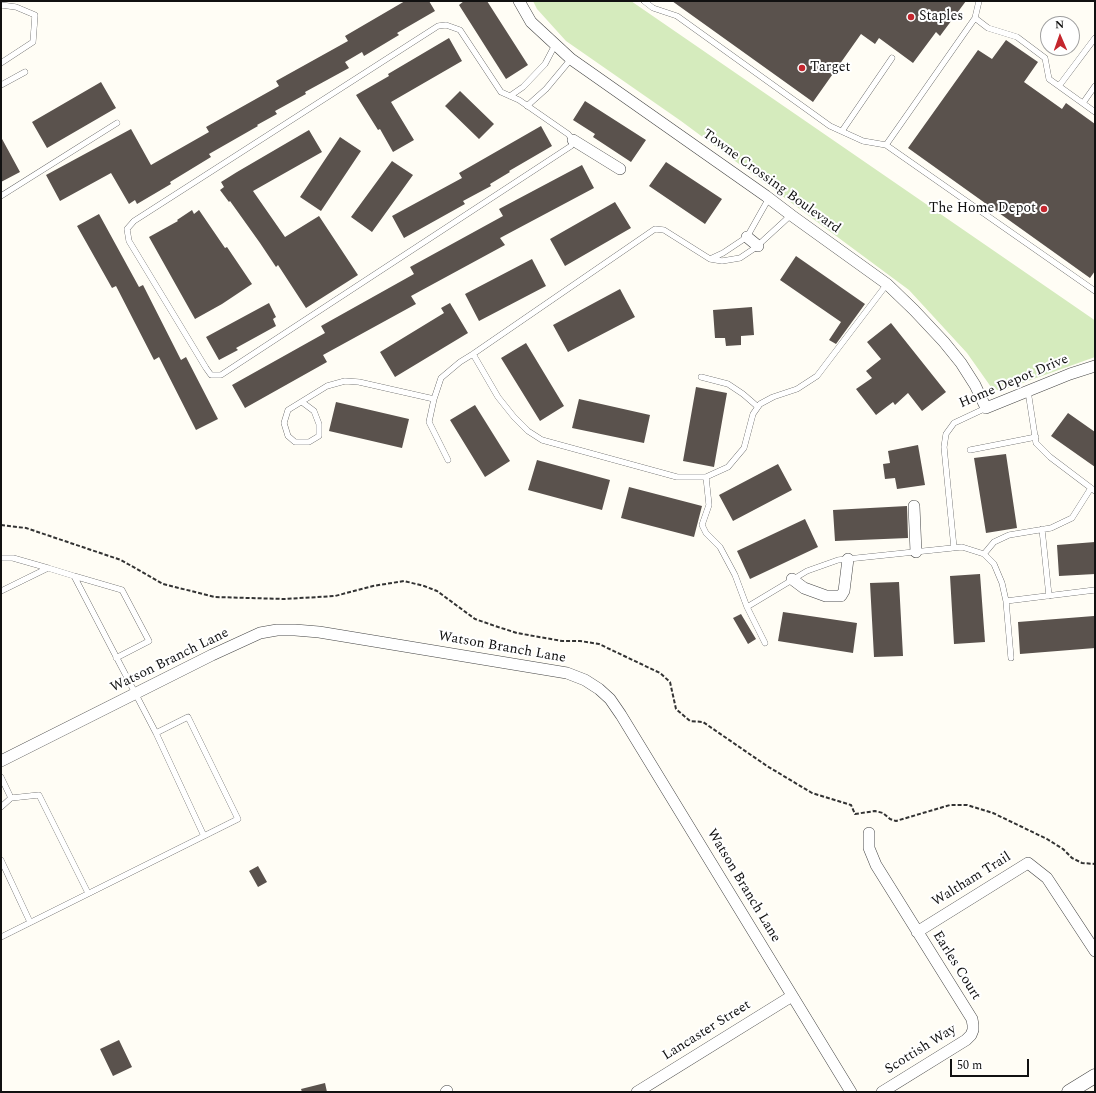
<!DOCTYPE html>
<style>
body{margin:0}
#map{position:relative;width:1096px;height:1093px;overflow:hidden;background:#fffdf5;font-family:Spectral,serif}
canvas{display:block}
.frame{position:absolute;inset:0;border:2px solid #111;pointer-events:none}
.north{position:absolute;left:1040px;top:16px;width:40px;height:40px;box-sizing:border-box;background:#fff;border:1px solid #a0a0a0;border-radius:50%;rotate:358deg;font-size:11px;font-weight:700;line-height:16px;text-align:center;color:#111}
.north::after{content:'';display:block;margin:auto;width:14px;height:18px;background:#c4262e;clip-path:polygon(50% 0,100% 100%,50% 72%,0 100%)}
.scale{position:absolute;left:950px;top:1059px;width:79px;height:18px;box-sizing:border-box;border:2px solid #111;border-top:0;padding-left:5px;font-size:12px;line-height:14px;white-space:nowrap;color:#111;-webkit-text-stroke:3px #fff;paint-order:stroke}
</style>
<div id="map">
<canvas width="1096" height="1093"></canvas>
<div class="frame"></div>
<div class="north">N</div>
<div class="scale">50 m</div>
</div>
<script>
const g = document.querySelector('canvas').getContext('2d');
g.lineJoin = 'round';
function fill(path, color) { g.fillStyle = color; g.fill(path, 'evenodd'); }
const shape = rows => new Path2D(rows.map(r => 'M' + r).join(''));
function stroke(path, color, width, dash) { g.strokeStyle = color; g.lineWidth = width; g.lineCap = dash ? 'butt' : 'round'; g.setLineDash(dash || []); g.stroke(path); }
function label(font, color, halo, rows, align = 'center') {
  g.font = font + ' Spectral,serif'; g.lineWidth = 4; g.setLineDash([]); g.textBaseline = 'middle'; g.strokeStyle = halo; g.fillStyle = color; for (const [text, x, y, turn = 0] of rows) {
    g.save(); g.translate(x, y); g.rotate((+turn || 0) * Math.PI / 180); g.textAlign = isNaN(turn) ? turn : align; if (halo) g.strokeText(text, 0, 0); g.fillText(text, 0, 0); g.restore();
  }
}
fill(shape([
 [533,1,631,1,1093,319,1095,321,1095,357,1000,391,991,387,967,353,909,290,681,121,566,41,537,9]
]), '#d5ebbd');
fill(shape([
 [405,1,429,1,435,11,397,33,399,35,364,56,362,52,345,62,349,68,305,92,306,94,275,111,277,114,257,125,258,126,209,154,211,157,170,182,171,184,137,204,135,200,129,204,111,173,60,201,46,175,131,129,151,165,209,132,206,127,279,86,276,81,348,41,345,36],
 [464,1,487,1,528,65,506,79,459,5],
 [672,1,966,1,940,36,936,32,913,63,879,38,875,44,861,34,813,102],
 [449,38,462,61,391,102,414,140,393,152,380,129,378,130,356,95,389,76,388,74],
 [1006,40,1038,62,1024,82,1062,109,1066,103,1095,124,1095,271,1090,278,908,148,978,50,992,59],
 [101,82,116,108,47,148,32,122],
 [460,91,494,124,479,139,445,106],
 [585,101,646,140,631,162,593,137,595,134,573,120],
 [541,126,552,146,509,171,510,172,490,184,491,186,463,201,465,204,404,238,392,216,462,178,459,173],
 [309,130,322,152,253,191,285,237,319,216,358,275,306,308,278,265,276,267,260,243,230,201,229,202,220,190,224,187,221,182,237,172],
 [1,137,20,172,1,182],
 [340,137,361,151,321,211,300,197],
 [392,161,413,175,372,232,351,217],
 [666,162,722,199,705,224,649,186],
 [582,165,594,188,500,238,505,245,411,296,416,304,323,355,327,362,245,408,232,385,325,333,321,326,414,274,410,267,503,216,499,209],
 [615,202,631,228,565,266,550,239],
 [192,210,194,214,199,210,225,248,227,247,252,284,222,304,195,319,149,237,178,221,177,220],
 [99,214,139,287,143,285,181,360,186,357,218,419,196,430,159,357,154,360,116,286,112,288,77,226],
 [796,256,865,304,836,344,829,340,841,322,780,280],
 [532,259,546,286,479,321,465,294],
 [620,289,635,317,568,352,553,325],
 [269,303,276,317,273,319,276,326,236,348,238,350,219,360,206,337],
 [450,303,468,333,395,377,380,352,444,313,441,308],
 [752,307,754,335,741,336,741,345,726,346,725,338,715,338,713,310],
 [891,323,946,392,922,411,908,393,895,405,893,402,876,415,856,389,872,378,866,371,881,359,867,342],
 [526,343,564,406,540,421,501,358],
 [696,387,727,393,714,467,683,461],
 [579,399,650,415,644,443,572,428],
 [336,402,409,419,402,448,329,431],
 [475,405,510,461,485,477,450,420],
 [1068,413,1095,432,1095,467,1051,436],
 [918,445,925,485,897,489,895,478,885,479,883,464,890,463,888,451],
 [1006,454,1017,528,986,533,974,458],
 [537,460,610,480,602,510,528,490],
 [778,464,792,490,733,521,719,495],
 [629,487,702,506,694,537,621,518],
 [907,506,908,538,835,541,833,510],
 [805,519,818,547,750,579,737,551],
 [1095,542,1095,574,1059,576,1057,545],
 [980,574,985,642,954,644,950,576],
 [899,582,903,656,874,657,870,583],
 [783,612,857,623,853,653,778,641],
 [741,614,756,639,748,644,733,618],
 [1094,616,1095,648,1020,654,1018,622],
 [258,866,267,882,258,887,249,871],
 [119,1040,132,1067,113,1076,100,1049],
 [325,1083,327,1092,302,1092,301,1089]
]), '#5a524d');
const service = shape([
 [644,1,653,8,677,16,830,126,863,141,886,145],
 [979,1,975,18,886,145,1095,291],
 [1,5,16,7,35,15,33,42,1,63],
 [975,18,988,28,1017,37,1045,58,1049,79,1095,112],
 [446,25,460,30,501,92,519,100,568,134,573,140,571,146,221,375,211,375,206,368,129,241,127,229,134,221,438,26,446,25],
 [1,85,25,72],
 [1059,86,1095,38],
 [510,96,523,87,545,64,555,45],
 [1083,103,1095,86],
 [527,106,546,89,571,59],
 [842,131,892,58],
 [1,196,117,123],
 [710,259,723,253,747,237,769,198],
 [473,354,498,397,514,417,528,431,542,440,677,477,706,477,728,467,744,448,753,414,760,404,773,397,797,389,817,376,887,284],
 [701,377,728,384,743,394,758,407],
 [1028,391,1036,443,1050,457,1095,491],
 [302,402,314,411,319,424,319,436,309,442,295,442,288,436,284,423,288,410,327,386,345,381,359,382,434,399],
 [970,450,1036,437],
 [448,460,429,422,434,399,441,378,460,362,473,354,655,229,664,230,710,259,722,261,740,258,755,248,791,215],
 [706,477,709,505,702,525,706,533,720,547,735,575,747,607,765,643],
 [1042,529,1049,596],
 [954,548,944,447,946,434,954,423,986,408],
 [984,554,994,542,1009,535,1051,528,1072,518,1091,488],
 [1,558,13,558,48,568],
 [74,576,122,590,149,641,116,658],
 [1,591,48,568,74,576,156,733,204,836],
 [1006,601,1095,590],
 [747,607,807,571,838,560,962,547,984,554,994,564,1002,583,1006,601,1011,658],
 [1,777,11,798,39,795,88,893],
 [1,807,11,798],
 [1,860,30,922],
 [1,937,238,819,188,717,156,733]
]);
const minor = shape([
 [519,1,531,22,571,59,766,196,791,215,887,284,914,310,944,342,961,363,975,385,986,408,1070,374,1095,366],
 [573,140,620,169],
 [747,237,758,246],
 [914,506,916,552],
 [792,579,804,588,826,596,841,596,844,591,848,559],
 [1,761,212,655,260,633,277,630,295,630,319,632,567,673,585,680,599,689,610,699,621,715,851,1092],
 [869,833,869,848,876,865,972,1019,973,1025,973,1030,971,1035,966,1040,882,1092],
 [917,932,1028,863,1047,878,1095,951],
 [446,1092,447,1091],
 [637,1092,792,996]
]);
const tertiary = shape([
 [1069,1092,1095,1076]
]);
stroke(service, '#444', 6);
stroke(minor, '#444', 12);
stroke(tertiary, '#444', 15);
stroke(shape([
 [1,525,26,528,121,560,163,584,215,597,284,599,335,596,373,586,404,581,424,586,437,591,475,619,495,626,517,633,562,641,580,641,599,644,660,673,670,682,676,709,690,721,703,722,767,766,812,793,851,805,855,814,875,811,883,813,890,819,896,821,950,805,967,805,993,813,1047,839,1063,849,1072,858,1082,863,1095,864]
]), '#333', 2, [4, 2]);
stroke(service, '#fff', 5.5);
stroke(minor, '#fff', 11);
stroke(tertiary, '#fff', 14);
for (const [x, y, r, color] of [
 [911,17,4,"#c4262e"],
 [802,68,4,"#c4262e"],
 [1044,209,4,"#c4262e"]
]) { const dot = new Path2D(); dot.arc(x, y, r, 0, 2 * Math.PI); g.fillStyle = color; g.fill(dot); stroke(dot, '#fff', 1.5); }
label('14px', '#111', '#fff', [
 ["Staples",919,17],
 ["Target",810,68],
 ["The Home Depot",1036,209,"right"]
], 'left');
label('14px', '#111', '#fff', [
 ["Towne Crossing Boulevard",771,182,36],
 ["Home Depot Drive",1014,382,-23],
 ["Watson Branch Lane",502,648,10],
 ["Watson Branch Lane",170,661,-26],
 ["Waltham Trail",972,880,-32],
 ["Watson Branch Lane",743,886,59],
 ["Earles Court",956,966,58],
 ["Lancaster Street",707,1031,-32],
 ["Scottish Way",921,1050,-32]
]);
</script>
